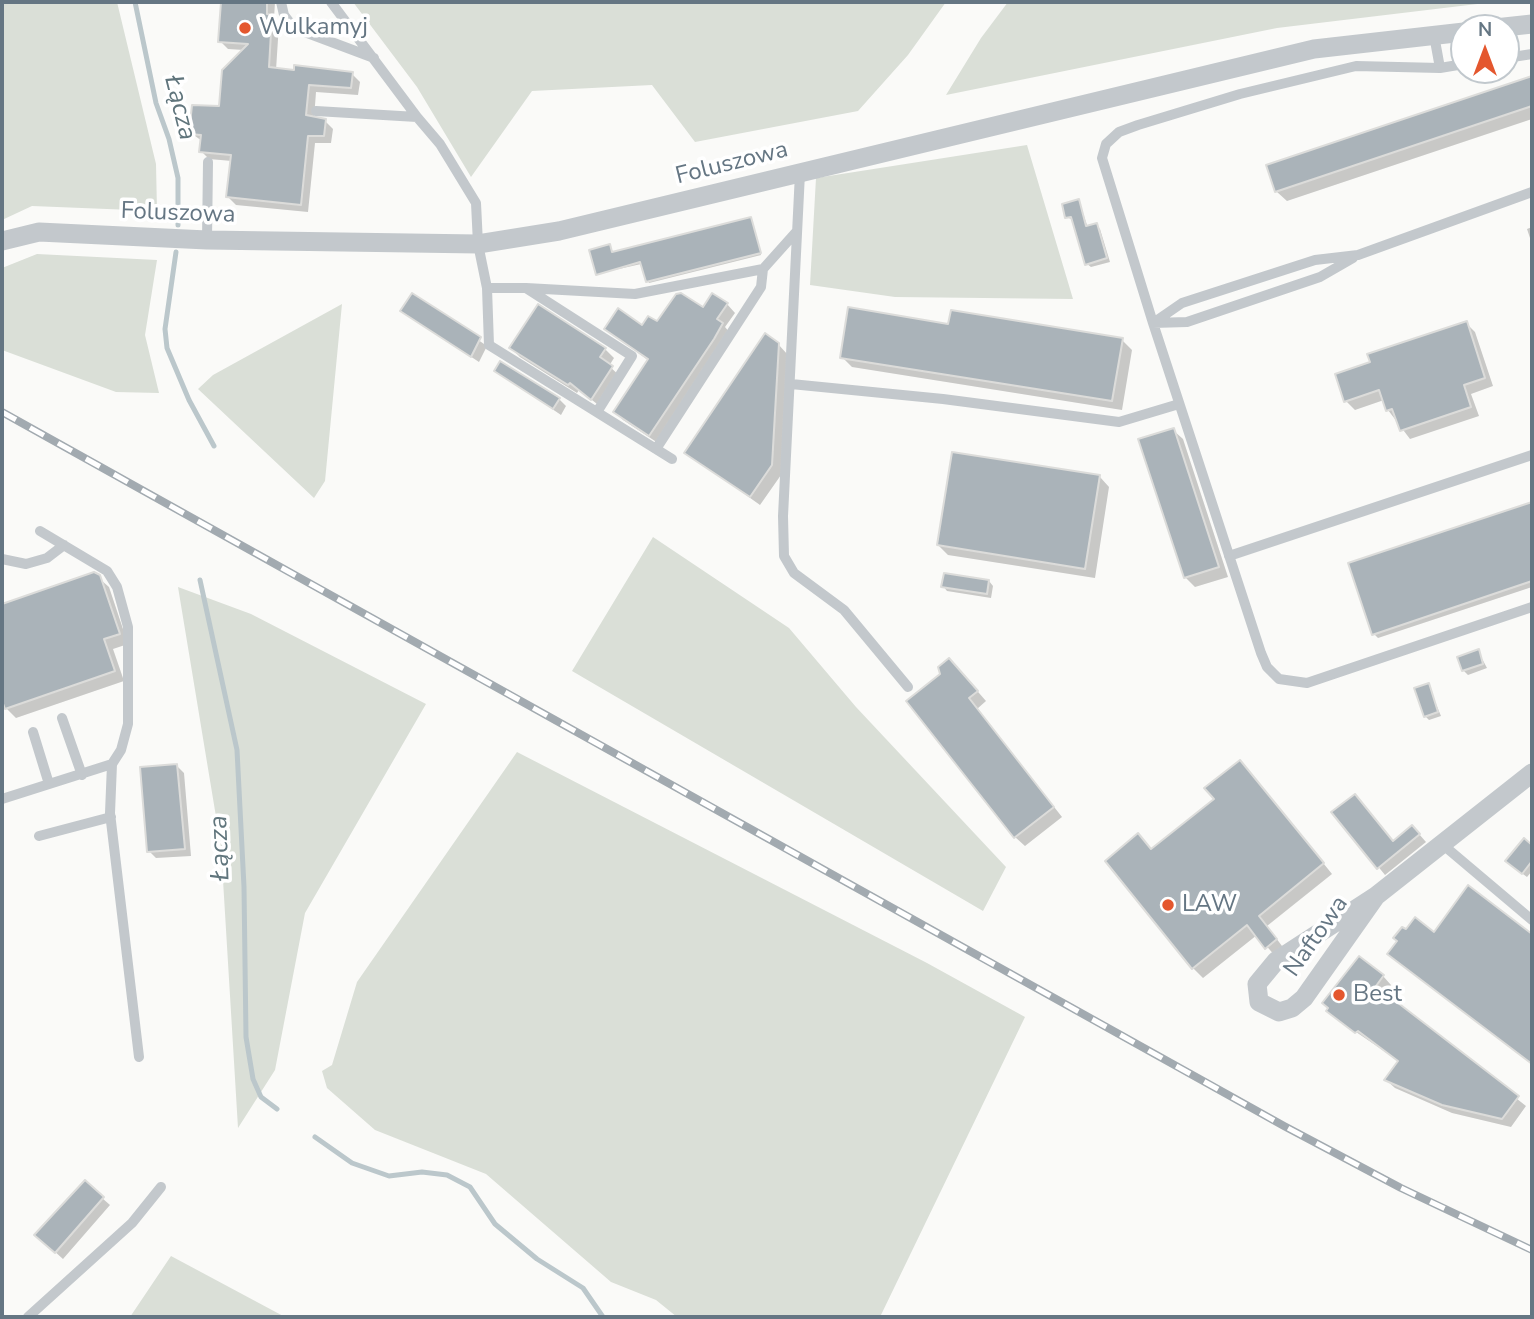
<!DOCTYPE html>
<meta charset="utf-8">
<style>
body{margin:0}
#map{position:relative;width:1534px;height:1319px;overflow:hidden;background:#fafaf8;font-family:"Nunito Sans",sans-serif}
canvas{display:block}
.frame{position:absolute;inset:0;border:4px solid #657683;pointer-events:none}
.north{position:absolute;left:1450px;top:14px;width:70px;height:70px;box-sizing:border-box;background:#fff;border:2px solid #c1c8cd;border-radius:50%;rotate:0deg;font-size:19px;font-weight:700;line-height:28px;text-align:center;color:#657683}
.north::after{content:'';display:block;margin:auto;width:24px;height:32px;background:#e4572e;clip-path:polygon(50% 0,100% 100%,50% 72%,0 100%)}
</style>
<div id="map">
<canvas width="1534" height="1319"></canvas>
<div class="frame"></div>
<div class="north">N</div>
</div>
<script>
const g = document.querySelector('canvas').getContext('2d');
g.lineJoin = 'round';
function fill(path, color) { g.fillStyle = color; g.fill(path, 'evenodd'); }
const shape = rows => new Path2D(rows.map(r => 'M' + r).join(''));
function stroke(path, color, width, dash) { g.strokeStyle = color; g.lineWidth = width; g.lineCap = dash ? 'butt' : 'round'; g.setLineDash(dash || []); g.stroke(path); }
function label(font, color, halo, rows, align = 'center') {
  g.font = font + ' "Nunito Sans",sans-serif'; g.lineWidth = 7; g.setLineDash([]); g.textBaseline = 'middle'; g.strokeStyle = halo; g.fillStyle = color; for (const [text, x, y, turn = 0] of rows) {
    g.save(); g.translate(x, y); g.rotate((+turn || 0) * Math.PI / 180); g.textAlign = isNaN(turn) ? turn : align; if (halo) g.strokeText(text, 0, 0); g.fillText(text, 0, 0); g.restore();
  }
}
fill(shape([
 [2,2,117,2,156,164,157,211,32,206,2,220],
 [353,2,946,2,908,55,858,111,695,142,652,85,532,91,471,177,417,87],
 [1008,2,1494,2,1277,28,946,95,981,38],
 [1027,145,1073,299,895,297,810,285,816,178],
 [37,254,157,260,145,335,159,393,116,392,2,350,2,268],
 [342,304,325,481,314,498,198,389,213,375],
 [653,537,789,628,856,707,1006,867,983,911,572,671],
 [178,587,251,614,426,704,305,913,275,1070,238,1128,221,847],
 [517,752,927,963,1025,1017,880,1317,677,1317,656,1300,611,1282,486,1174,375,1130,327,1088,322,1071,332,1065,357,982],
 [171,1256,285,1317,130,1317]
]), '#dadfd7');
fill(shape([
 [222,2,275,2,274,19,279,24,276,70,352,74,360,82,358,95,316,92,314,119,325,121,333,129,331,143,315,143,308,212,236,205,228,197,232,161,209,159,201,151,202,141,191,133,221,108,244,50,228,49,220,41],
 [1532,77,1532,119,1287,201,1277,192,1268,166],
 [1079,201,1088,228,1096,225,1100,229,1110,262,1091,267,1087,264,1074,220,1066,217],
 [752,221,761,255,649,283,641,264,597,274,610,246,613,253],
 [1532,227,1532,244,1527,229],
 [412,295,487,346,479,362,402,311],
 [727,304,735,313,725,327,730,333,658,443,623,420,615,411,649,361,606,329,643,327],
 [1466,323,1475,332,1493,386,1471,394,1479,416,1410,439,1388,410,1384,400,1355,410,1346,401,1372,363],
 [950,326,1122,340,1132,350,1122,410,852,367,842,357],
 [778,344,788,355,781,475,760,505,687,453],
 [511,348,605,349,614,358,609,366,621,377,601,407,579,390,577,393,520,357],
 [496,371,559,399,566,406,561,415],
 [1173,430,1183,439,1228,577,1195,587,1185,577],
 [1100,477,1109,487,1095,578,948,555,938,545],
 [1532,504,1532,587,1378,638,1374,634,1351,565],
 [94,574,109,587,128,644,113,649,124,681,16,718,6,708,2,695,2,691,6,689,2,676,2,606],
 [989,581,993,586,991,598,947,591,943,586],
 [1478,651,1487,668,1468,675,1463,670],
 [958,669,986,701,977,709,1062,817,1025,846,1015,837],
 [1428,685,1441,716,1429,720,1425,716],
 [177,766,184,773,191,856,156,858,149,851],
 [1250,772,1332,874,1267,926,1285,950,1276,957,1257,935,1203,978,1193,968,1152,851],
 [1334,812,1393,843,1419,834,1426,842,1385,875],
 [1524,840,1532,847,1532,871,1527,877,1512,866],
 [1469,888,1532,936,1532,1063,1395,959,1434,934],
 [1383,976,1391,985,1384,994,1526,1106,1511,1127,1452,1113,1395,1088,1386,1080,1400,1062,1337,1019],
 [85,1183,110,1205,63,1259,44,1242]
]), '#0003');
stroke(shape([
 [135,2,156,103,169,139,178,178,178,225],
 [176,252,165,329,167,348,189,400,214,446],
 [200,580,237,750,244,887,246,1037,253,1079,261,1097,277,1109],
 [315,1137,352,1163,389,1176,422,1172,447,1175,470,1187,495,1224,537,1259,583,1288,603,1317]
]), '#bbc7cb', 5);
const building = shape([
 [221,2,267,2,267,14,272,15,269,67,294,70,294,65,353,72,351,88,309,85,306,115,326,119,324,136,308,136,301,205,226,197,231,155,199,152,201,135,189,134,192,105,219,106,222,70,248,44,218,42,221,2],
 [1532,76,1532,106,1275,192,1266,165,1532,76],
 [1079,199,1086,226,1097,223,1107,258,1085,265,1071,217,1065,218,1062,204,1079,199],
 [751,217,761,253,646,282,640,262,596,275,589,250,610,244,612,252,751,217],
 [412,293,481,337,471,357,400,311,412,293],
 [681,293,703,307,712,293,728,303,717,319,723,323,714,339,649,436,613,412,648,359,604,329,618,308,642,325,648,316,657,321,676,294,681,293],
 [538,304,606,348,600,357,613,366,591,400,570,383,568,385,509,348,538,304],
 [848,307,948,324,951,310,1123,338,1112,401,840,358,848,307],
 [1467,321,1485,378,1464,385,1471,407,1400,431,1392,409,1386,411,1379,390,1344,402,1335,374,1370,362,1367,354,1467,321],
 [765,333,779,343,772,465,750,497,684,453,765,333],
 [500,361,560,398,553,409,494,371,500,361],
 [1174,428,1219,567,1184,578,1138,439,1174,428],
 [952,452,1100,475,1085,569,937,545,952,452],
 [1532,502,1532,581,1372,635,1348,563,1532,502],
 [94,572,100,575,120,634,104,639,115,671,5,709,2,701,2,604,94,572],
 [944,573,989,580,987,594,941,587,944,573],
 [1479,649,1483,664,1462,671,1457,657,1479,649],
 [949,658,978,691,969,698,1054,807,1014,838,906,701,940,674,938,667,949,658],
 [1429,683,1438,712,1424,717,1414,688,1429,683],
 [1240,760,1324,863,1259,916,1277,939,1265,949,1247,925,1192,969,1105,861,1138,833,1151,849,1214,799,1204,788,1240,760],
 [177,764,185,849,147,852,140,767,177,764],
 [1355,794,1393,841,1412,825,1420,834,1377,869,1331,812,1355,794],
 [1524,838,1532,845,1532,861,1522,874,1505,861,1524,838],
 [1468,885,1532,934,1532,1064,1387,954,1397,941,1393,938,1402,927,1406,929,1415,917,1434,932,1468,885],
 [1359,956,1384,975,1376,986,1519,1096,1502,1119,1442,1105,1384,1080,1398,1061,1358,1031,1355,1033,1326,1011,1328,1008,1322,1003,1359,956],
 [85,1180,104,1197,55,1253,34,1235,85,1180]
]);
fill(building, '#aab3b9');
stroke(building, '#dcdcda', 2);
stroke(shape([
 [281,2,284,15,294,28,374,58],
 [331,2,417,117,440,144,476,203,478,244,487,288],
 [1434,35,1440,68],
 [1506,58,1532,54],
 [316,111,417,117],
 [800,173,783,516,784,556,794,573,844,610,908,687],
 [1532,192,1358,255,1315,260,1182,303,1153,323,1261,653,1267,667,1279,679,1307,683,1532,607],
 [207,240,208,162],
 [1353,258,1320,277,1187,322,1153,323,1102,158,1106,144,1119,132,1138,125,1240,94,1356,66,1440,68,1464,64],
 [526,288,635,294,763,269,797,231],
 [791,384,943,399,1119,422,1179,404],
 [597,412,632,356,526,288,487,288,489,345,672,459],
 [656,449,761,287,763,269],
 [1229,556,1532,455],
 [2,559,26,564,47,558,64,545],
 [62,718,82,775],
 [33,732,49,784],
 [112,764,110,813,139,1057],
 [2,799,112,764,121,750,128,724,128,627,117,587,107,571,40,531],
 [39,836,111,817],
 [1442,844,1532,920],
 [28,1317,132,1223,161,1187]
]), '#c3c8cc', 10);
stroke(shape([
 [1495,28,1532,24],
 [2,241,39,232,207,240,478,244,559,231,1314,49,1464,32],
 [1376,896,1304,998,1292,1008,1279,1012,1259,1002,1257,984,1276,961,1376,896,1532,773]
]), '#c3c8cc', 19);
const rail = shape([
 [2,412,1284,1126,1401,1188,1532,1250]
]);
stroke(rail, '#a2aab0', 8);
stroke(rail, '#fff', 5, [16]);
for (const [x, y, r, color] of [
 [245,28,7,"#e4572e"],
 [1168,905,7,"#e4572e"],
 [1339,995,7,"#e4572e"]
]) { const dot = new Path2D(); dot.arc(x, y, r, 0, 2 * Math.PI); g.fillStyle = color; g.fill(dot); stroke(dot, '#fff', 2.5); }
label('24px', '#657683', '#fff', [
 ["Wulkamyj",259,28],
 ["LAW",1182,905],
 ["Best",1353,995]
], 'left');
label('24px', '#657683', '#fff', [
 ["Foluszowa",732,164,-14],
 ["Foluszowa",178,214,2],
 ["Naftowa",1317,937,-55]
]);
label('italic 26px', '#60757c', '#fff', [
 ["Łącza",179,108,76],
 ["Łącza",221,848,-92]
]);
</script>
